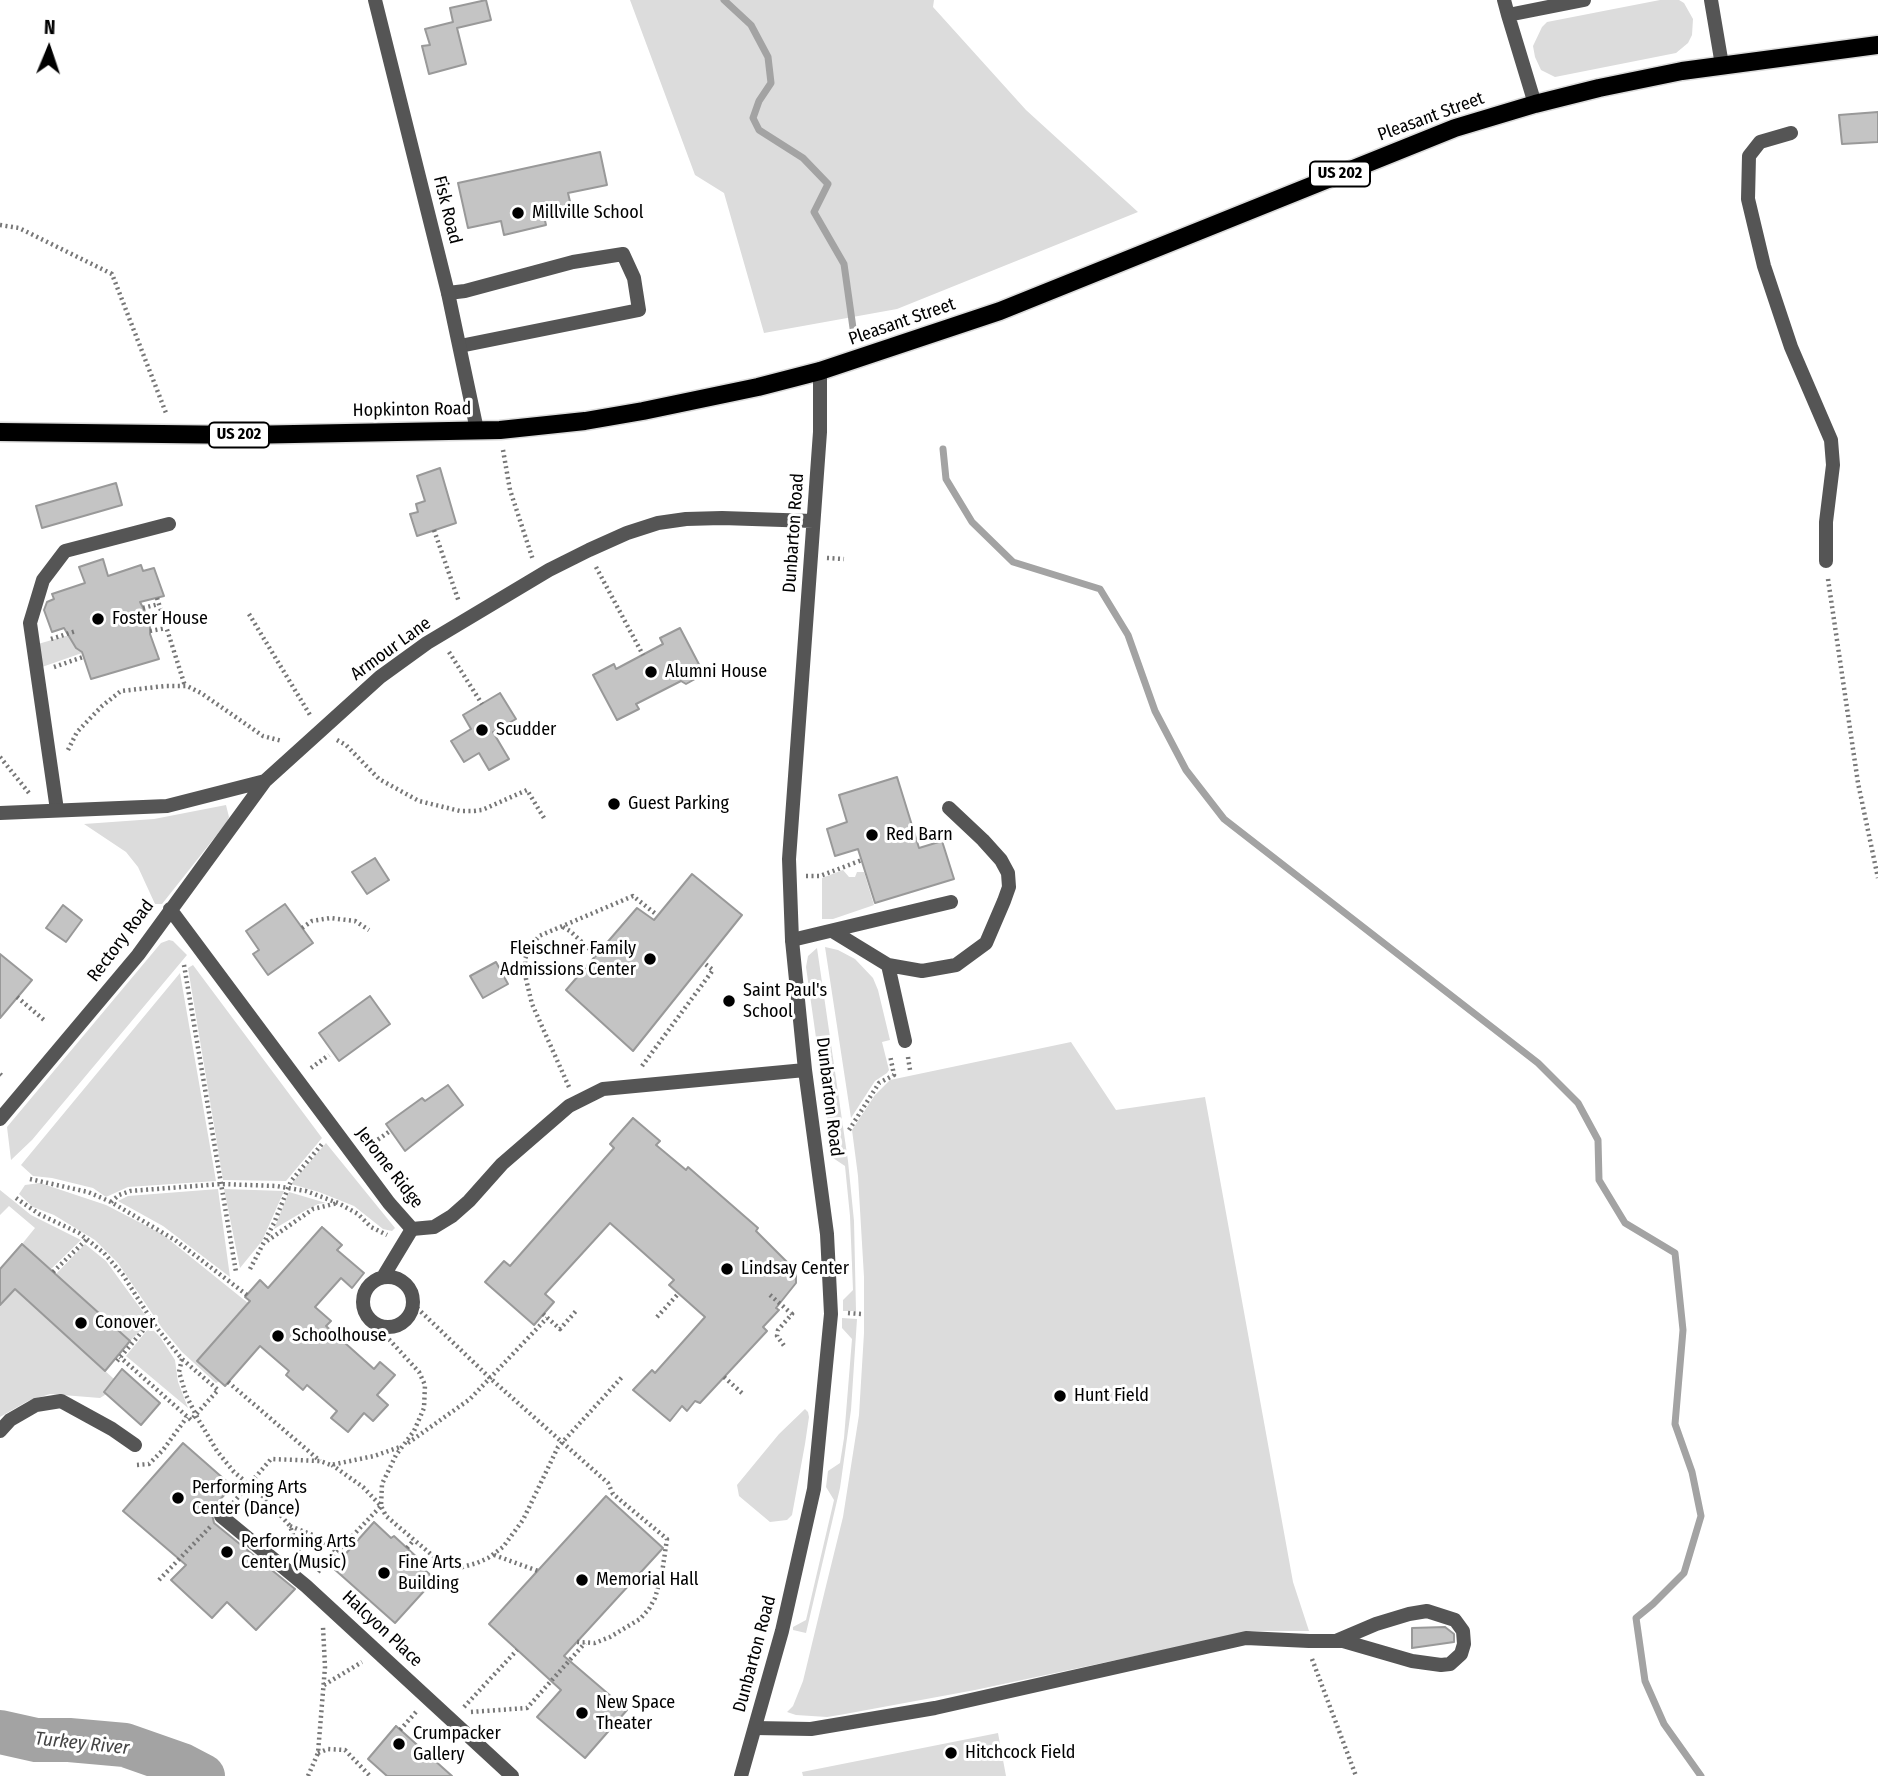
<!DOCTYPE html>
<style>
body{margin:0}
#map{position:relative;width:1878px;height:1776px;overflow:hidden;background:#fff;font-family:"Fira Sans Condensed",sans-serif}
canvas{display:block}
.north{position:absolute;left:14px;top:14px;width:70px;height:70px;-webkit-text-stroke:5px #fff;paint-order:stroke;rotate:2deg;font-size:19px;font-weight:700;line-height:28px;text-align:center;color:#000}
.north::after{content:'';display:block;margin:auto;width:24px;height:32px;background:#000;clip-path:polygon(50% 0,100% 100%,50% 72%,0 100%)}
</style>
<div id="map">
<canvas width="1878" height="1776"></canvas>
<div class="north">N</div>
</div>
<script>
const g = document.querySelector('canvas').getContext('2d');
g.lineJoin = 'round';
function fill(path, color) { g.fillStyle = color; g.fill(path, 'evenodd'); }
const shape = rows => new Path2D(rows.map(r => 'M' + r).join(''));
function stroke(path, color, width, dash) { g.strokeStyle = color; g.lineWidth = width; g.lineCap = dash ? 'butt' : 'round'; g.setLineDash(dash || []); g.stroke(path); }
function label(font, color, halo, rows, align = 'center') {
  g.font = font + ' "Fira Sans Condensed",sans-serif'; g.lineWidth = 6; g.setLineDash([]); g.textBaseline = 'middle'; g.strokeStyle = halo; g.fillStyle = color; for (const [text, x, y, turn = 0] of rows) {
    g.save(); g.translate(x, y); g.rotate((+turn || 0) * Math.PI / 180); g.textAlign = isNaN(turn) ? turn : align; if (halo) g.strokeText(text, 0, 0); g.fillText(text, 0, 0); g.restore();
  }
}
fill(shape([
 [630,0,934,0,933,7,1026,110,1138,212,897,309,764,333,724,193,695,175],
 [1660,0,1679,0,1684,3,1693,19,1692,35,1688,43,1676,53,1555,77,1541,70,1535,57,1533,46,1542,27,1547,22],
 [76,633,73,644,82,653,42,667,38,644],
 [226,805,229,817,227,822,162,904,155,904,138,867,126,852,84,824,154,819],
 [843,870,849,877,855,877,857,872,864,872,874,905,833,919,822,919,822,878],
 [169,940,173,941,187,955,32,1140,11,1160,7,1127,161,943],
 [825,947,838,950,855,959,873,978,878,990,890,1040,882,1042,889,1070,887,1073,875,1081,851,1118],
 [817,948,848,1161,854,1221,856,1311,843,1311,843,1300,853,1290,850,1216,845,1166,833,1158,806,967,808,956],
 [193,965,322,1138,286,1181,223,1180,188,968],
 [180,973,216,1181,128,1187,106,1197,93,1188,52,1178,33,1176,21,1165],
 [1071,1042,1116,1110,1205,1097,1293,1582,1309,1631,1253,1631,975,1690,845,1714,827,1717,796,1715,787,1712,793,1706,803,1681,825,1590,843,1517,859,1415,864,1333,864,1277,858,1176,852,1130,875,1095,890,1080],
 [326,1143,395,1228,392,1231,383,1229,354,1206,319,1192,291,1184],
 [40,1183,106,1205,162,1234,248,1303,220,1381,216,1383,182,1352,162,1328,118,1263,95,1240,54,1215,33,1207,19,1194,25,1185],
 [218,1189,230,1277,163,1226,118,1201,128,1196],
 [224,1189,284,1191,262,1241,240,1268],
 [0,1190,31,1215,81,1240,51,1269,22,1244,35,1228,9,1206,0,1215],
 [289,1192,326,1203,318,1204,306,1210,274,1229],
 [85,1244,106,1261,146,1316,147,1324,130,1341,56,1274],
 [15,1289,114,1379,104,1391,108,1393,100,1398,50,1394,28,1401,0,1417,0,1305],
 [842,1318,857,1319,851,1410,840,1488,806,1633,793,1630,793,1627,806,1620,834,1500,826,1487,828,1471,840,1463,844,1438,852,1339,842,1328],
 [148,1329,152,1329,160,1337,175,1360,178,1382,188,1408,126,1356],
 [805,1409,808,1412,809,1417,805,1444,792,1515,787,1520,770,1522,739,1496,737,1485,779,1434],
 [998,1733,1006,1776,803,1776,802,1772]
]), '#dcdcdc');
stroke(shape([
 [724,0,751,25,768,57,771,83,759,101,753,118,759,130,803,158,828,184,814,212,844,264,853,328],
 [943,449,946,479,972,522,1013,562,1100,589,1128,635,1155,711,1186,770,1224,819,1538,1063,1578,1103,1598,1140,1599,1180,1625,1223,1675,1253,1683,1330,1675,1424,1692,1472,1701,1516,1684,1573,1653,1604,1636,1618,1645,1681,1664,1724,1701,1776]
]), '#a3a3a3', 7);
stroke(shape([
 [0,1732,36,1740,69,1740,125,1745,182,1765,203,1776]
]), '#a3a3a3', 44);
const building = shape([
 [486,0,491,20,457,28,466,64,429,74,422,46,430,45,425,29,453,22,450,8,486,0],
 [1878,112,1878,142,1842,144,1839,115,1878,112],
 [600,152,607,185,568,193,571,206,543,212,546,225,504,235,501,221,468,228,458,183,600,152],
 [440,468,456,523,417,536,410,514,418,512,416,504,425,501,417,476,440,468],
 [116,483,122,505,42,528,36,506,116,483],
 [103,559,108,576,141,565,143,571,154,568,164,596,140,602,150,621,150,634,159,659,91,679,82,652,76,648,64,628,52,632,44,610,47,602,54,599,52,594,85,583,79,567,103,559],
 [680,628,704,674,686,684,681,681,636,704,639,709,617,720,593,675,614,664,616,669,663,644,660,638,680,628],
 [500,693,516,719,493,732,509,759,489,770,479,753,464,762,451,741,471,729,463,715,500,693],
 [897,777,919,848,942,841,954,879,875,903,858,849,835,856,827,829,847,822,839,795,897,777],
 [375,858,389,880,367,894,352,872,375,858],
 [692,874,742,915,633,1051,566,990,637,908,654,920,692,874],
 [285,904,313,943,268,975,253,954,259,950,246,931,285,904],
 [63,905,82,920,66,942,46,928,63,905],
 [0,954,32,980,0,1018,0,954],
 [496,962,508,984,483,998,470,976,496,962],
 [370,996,390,1024,339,1061,319,1033,370,996],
 [448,1085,463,1105,405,1151,386,1124,422,1098,425,1101,448,1085],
 [633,1118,660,1141,656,1145,686,1170,688,1167,758,1228,756,1231,796,1271,796,1283,776,1308,779,1310,763,1327,767,1331,700,1403,695,1401,687,1411,682,1406,670,1421,633,1390,652,1370,655,1373,705,1317,669,1285,674,1280,610,1223,545,1294,554,1302,534,1325,485,1282,504,1261,510,1266,614,1148,610,1144,633,1118],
 [322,1227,342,1245,337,1250,364,1273,352,1288,341,1278,315,1307,331,1321,326,1326,374,1369,380,1362,395,1375,377,1395,388,1405,373,1421,364,1413,348,1432,331,1418,337,1411,307,1385,303,1390,286,1375,289,1371,260,1346,225,1386,197,1361,250,1301,245,1297,260,1280,268,1288,322,1227],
 [22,1244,130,1341,105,1371,15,1289,0,1305,0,1269,22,1244],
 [122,1369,160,1403,141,1425,104,1392,122,1369],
 [183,1443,232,1486,211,1510,214,1523,295,1589,256,1630,227,1602,212,1618,171,1580,186,1565,123,1511,183,1443],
 [606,1496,663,1548,564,1656,627,1710,585,1758,537,1717,561,1690,489,1624,606,1496],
 [374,1522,391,1538,394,1536,421,1561,418,1564,435,1579,395,1623,333,1568,374,1522],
 [1445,1627,1454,1634,1454,1642,1412,1648,1412,1628,1445,1627],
 [396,1726,452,1776,387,1776,368,1759,396,1726]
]);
fill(building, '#c4c4c4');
stroke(building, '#999', 2);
const primary = shape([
 [0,432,243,435,500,430,585,421,643,411,758,387,820,371,1000,311,1455,128,1535,104,1599,88,1682,71,1878,45]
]);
stroke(primary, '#dbdbdb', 21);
stroke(shape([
 [0,225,19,228,112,274,166,413],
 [503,450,510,490,533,560],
 [434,530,459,602],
 [827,558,844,559],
 [596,567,643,655],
 [1828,579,1858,783,1878,878],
 [157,598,185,686],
 [143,608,159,604],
 [249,614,310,715],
 [150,631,166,628],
 [51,639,76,631],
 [449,652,482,704],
 [54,667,83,657],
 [337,740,346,745,379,779,419,801,460,811,474,811,482,810,527,790,544,818],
 [68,750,77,732,102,706,121,691,165,686,187,686,201,693,263,736,282,741],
 [0,757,29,793],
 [806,876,820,876,862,860],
 [563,927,570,931,596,955],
 [302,928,312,921,330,918,355,921,369,930],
 [184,965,236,1272],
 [17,997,44,1020],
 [908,1057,910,1070],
 [642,1066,713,970,704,963],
 [311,1068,329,1055],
 [0,1074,2,1076],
 [569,1087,532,1004,526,979,525,959,529,949,539,936,633,896,657,915],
 [849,1130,879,1083,894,1075,890,1055],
 [369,1146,390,1131],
 [30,1179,88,1192,111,1202,175,1240,247,1295],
 [16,1198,39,1214,79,1233,104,1253,123,1275,156,1327,182,1359,218,1390,191,1420,120,1357],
 [111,1202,119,1195,130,1191,221,1184,276,1186,306,1191,338,1203,358,1214,371,1227,387,1235],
 [267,1241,313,1209,338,1203],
 [250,1269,274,1223,291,1181,322,1144],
 [53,1272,87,1239],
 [770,1295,792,1314,778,1330,777,1336,785,1347],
 [413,1304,491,1379,608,1483,613,1494,667,1539,662,1573,655,1598,649,1609,640,1619,610,1637,595,1643,577,1642],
 [848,1313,861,1314],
 [543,1314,560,1329,576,1311],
 [657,1317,678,1294],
 [374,1323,419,1372,425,1385,424,1408,414,1431,396,1455,382,1484,381,1506,386,1516,446,1567,459,1568,477,1563,488,1558,503,1547,523,1520,558,1447,622,1377],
 [182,1359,179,1372,186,1395,198,1419,217,1451,234,1472,266,1499,290,1526,301,1558],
 [117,1361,146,1327,153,1323],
 [724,1377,743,1394],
 [228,1382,320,1461],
 [408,1443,470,1399,547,1318],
 [137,1465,149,1464,163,1450,187,1417],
 [233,1503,271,1459,320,1461,331,1465,374,1456,400,1447],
 [290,1526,315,1536,336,1553],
 [407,1548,414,1540],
 [494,1555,538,1571],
 [318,1572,381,1506,363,1487,332,1465],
 [159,1580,210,1527],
 [1312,1659,1356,1776],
 [324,1685,362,1662],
 [464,1707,517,1650],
 [471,1712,527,1708,585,1643],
 [400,1730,416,1712],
 [318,1753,328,1749,345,1750,370,1776],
 [308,1776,318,1753,325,1667,323,1627]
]), '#777', 4.5, [2, 3.5]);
stroke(shape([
 [1504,0,1508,15],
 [1711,0,1722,65],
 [1535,104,1508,15,1584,0],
 [1791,133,1760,142,1749,156,1748,199,1764,266,1791,347,1831,440,1833,465,1826,522,1826,561],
 [448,293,465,291,573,262,623,254,634,278,639,310,460,346],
 [57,810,30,623,43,580,65,551,169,524],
 [834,932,888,965,922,971,956,965,986,943,1004,901,1009,887,1008,873,1001,860,983,840,949,808],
 [792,940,951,902],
 [888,965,905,1041],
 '363 1302a25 25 0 1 1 50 0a25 25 0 1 1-50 0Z',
 [383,1277,412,1229],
 [0,1431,10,1420,36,1405,61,1401,112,1429,135,1445],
 [221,1516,306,1586,512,1776],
 [755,1728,811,1729,935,1708,1246,1638,1309,1641,1343,1641,1412,1661,1441,1665,1450,1664,1461,1654,1464,1644,1463,1631,1455,1620,1427,1611,1409,1614,1376,1624,1336,1641]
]), '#555', 14);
stroke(shape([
 [375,0,448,293,477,430],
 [0,813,167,806,265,781,380,677,427,643,549,570,589,550,627,533,658,523,686,519,722,518,813,521],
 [170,909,389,1203,412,1229,434,1227,452,1216,469,1201,502,1164,569,1106,603,1089,805,1070],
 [0,1119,138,955,265,781],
 [741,1776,782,1631,814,1489,831,1314,827,1234,805,1070,792,940,789,859,820,432,820,371]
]), '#555', 14);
stroke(primary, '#000', 18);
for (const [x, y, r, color] of [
 [518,213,7,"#000"],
 [98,619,7,"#000"],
 [651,672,7,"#000"],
 [482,730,7,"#000"],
 [614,804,7,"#000"],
 [872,835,7,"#000"],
 [650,959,7,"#000"],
 [729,1001,7,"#000"],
 [727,1269,7,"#000"],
 [81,1323,7,"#000"],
 [278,1336,7,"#000"],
 [1060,1396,7,"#000"],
 [178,1498,7,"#000"],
 [227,1552,7,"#000"],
 [384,1573,7,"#000"],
 [582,1580,7,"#000"],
 [582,1713,7,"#000"],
 [399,1744,7,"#000"],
 [951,1753,7,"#000"]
]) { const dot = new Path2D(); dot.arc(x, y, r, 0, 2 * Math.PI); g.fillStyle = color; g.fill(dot); stroke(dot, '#fff', 2.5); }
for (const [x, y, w] of [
 [1340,174,60],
 [239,435,60]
]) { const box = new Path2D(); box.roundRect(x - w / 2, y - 12.5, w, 25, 5); g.fillStyle = '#fff'; g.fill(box); stroke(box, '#000', 2); }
label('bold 16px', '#000', null, [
 ["US 202",1340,174],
 ["US 202",239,435]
]);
label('18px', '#000', '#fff', [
 ["Pleasant Street",1431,117,-20],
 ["Fisk Road",447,210,76],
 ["Pleasant Street",902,322,-19],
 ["Hopkinton Road",412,410,-1],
 ["Dunbarton Road",794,533,-86],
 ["Armour Lane",391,649,-36],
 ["Rectory Road",121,941,-53],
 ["Dunbarton Road",829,1097,83],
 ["Jerome Ridge",389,1168,52],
 ["Halcyon Place",382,1629,43],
 ["Dunbarton Road",755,1654,-75]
]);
label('18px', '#000', '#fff', [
 ["Millville School",532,213],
 ["Foster House",112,619],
 ["Alumni House",665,672],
 ["Scudder",496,730],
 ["Guest Parking",628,804],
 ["Red Barn",886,835],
 ["Fleischner Family",636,949,"right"],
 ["Admissions Center",636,970,"right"],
 ["Saint Paul's",743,991],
 ["School",743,1012],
 ["Lindsay Center",741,1269],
 ["Conover",95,1323],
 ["Schoolhouse",292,1336],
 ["Hunt Field",1074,1396],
 ["Performing Arts",192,1488],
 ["Center (Dance)",192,1509],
 ["Performing Arts",241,1542],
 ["Center (Music)",241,1563],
 ["Fine Arts",398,1563],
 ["Building",398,1584],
 ["Memorial Hall",596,1580],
 ["New Space",596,1703],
 ["Theater",596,1724],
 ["Crumpacker",413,1734],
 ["Gallery",413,1755],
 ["Hitchcock Field",965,1753]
], 'left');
label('italic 19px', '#444', '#fff', [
 ["Turkey River",82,1744,6]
]);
</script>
